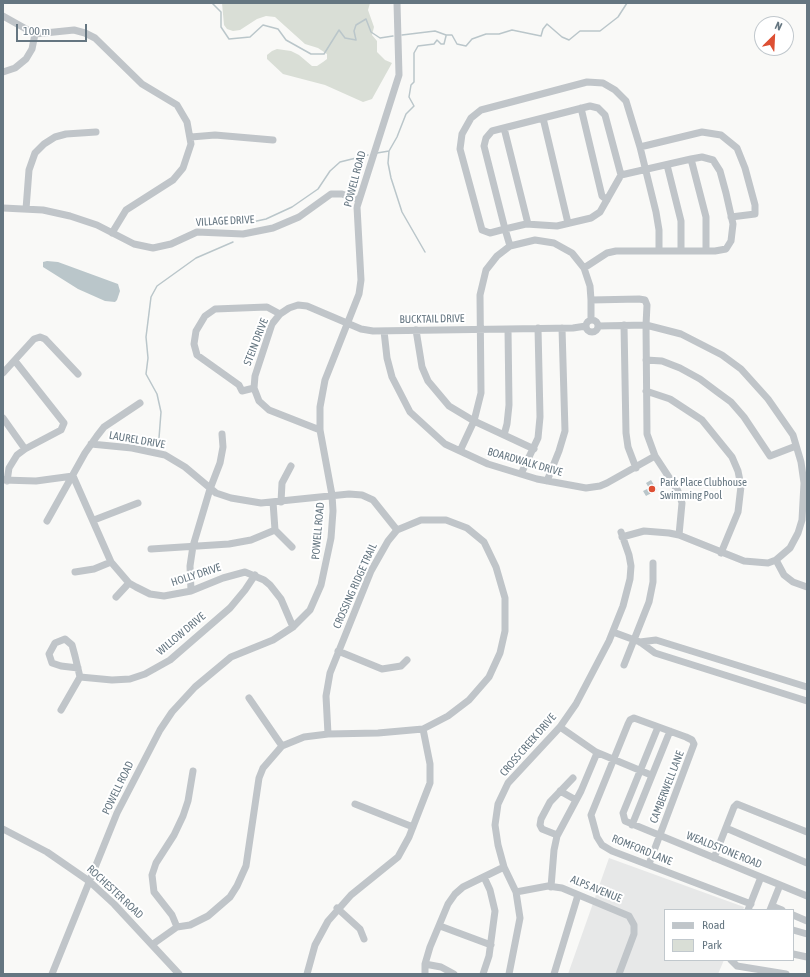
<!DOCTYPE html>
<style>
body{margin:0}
#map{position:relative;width:810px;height:977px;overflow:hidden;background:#f9f9f7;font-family:"Asap Condensed",sans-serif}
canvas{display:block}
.frame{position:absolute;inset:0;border:4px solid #657681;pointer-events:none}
.legend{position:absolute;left:664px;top:909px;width:130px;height:52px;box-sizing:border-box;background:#fff;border:1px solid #c1c8cd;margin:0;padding:5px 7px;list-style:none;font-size:12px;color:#657681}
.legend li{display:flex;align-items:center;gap:8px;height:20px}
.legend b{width:20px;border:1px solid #c1c8cd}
.north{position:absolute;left:754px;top:16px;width:40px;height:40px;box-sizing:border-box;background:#fff;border:1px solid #c1c8cd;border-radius:50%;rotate:24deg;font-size:11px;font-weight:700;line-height:16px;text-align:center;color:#657681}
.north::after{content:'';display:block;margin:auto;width:14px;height:18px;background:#dd4f33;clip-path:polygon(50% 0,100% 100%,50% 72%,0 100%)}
.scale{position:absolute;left:16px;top:24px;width:71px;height:18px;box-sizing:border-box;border:2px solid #657681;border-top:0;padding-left:5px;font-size:12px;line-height:14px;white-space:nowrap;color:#657681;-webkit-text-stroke:3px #fff;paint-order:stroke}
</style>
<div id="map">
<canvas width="810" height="977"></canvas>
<div class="frame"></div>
<ul class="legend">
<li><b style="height:5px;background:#c0c5c9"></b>Road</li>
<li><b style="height:11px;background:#d9ded6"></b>Park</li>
</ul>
<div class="north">N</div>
<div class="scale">100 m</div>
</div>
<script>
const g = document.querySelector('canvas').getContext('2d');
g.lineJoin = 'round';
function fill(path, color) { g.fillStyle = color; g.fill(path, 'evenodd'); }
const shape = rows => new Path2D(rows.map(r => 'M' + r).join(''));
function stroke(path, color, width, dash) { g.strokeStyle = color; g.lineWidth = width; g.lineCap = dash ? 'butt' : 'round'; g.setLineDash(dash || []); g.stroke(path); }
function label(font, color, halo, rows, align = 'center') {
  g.font = font + ' "Asap Condensed",sans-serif'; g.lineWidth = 4; g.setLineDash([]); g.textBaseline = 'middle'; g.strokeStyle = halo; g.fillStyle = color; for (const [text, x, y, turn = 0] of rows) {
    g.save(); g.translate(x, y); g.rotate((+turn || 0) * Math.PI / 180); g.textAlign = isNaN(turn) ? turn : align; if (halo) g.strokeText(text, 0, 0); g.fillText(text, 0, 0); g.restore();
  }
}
fill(shape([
 [609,858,744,907,743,910,665,910,665,960,724,960,718,974,568,974]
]), '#e7e8e8');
fill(shape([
 [222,3,370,3,368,10,374,27,372,35,377,41,377,52,385,60,392,63,372,99,363,102,325,85,283,74,267,59,267,55,272,51,277,49,291,51,299,55,312,66,317,66,323,62,327,59,327,54,318,48,305,44,275,17,266,16,257,19,240,30,233,31,227,29,224,25]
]), '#d9ded6');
fill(shape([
 [47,261,58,262,118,284,120,291,117,300,115,302,105,301,78,289,43,267,43,262],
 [651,480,657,490,646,496,643,491,649,488,646,483]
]), '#bac6ca');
stroke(shape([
 [212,3,221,12,221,27,229,39,250,37,263,25,278,29,286,40,311,54,324,54,339,30,345,38,356,40,354,31,356,25,366,19,371,32,380,38,393,36],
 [402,35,435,31,446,35,452,35,457,44,466,46,472,39,486,34,499,34,512,30,541,36,543,29,547,24,562,37,569,40,580,31,600,31,618,17,627,3],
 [377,153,389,151],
 [243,224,266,219,292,207,318,189,330,171,340,162,368,155],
 [425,252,402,212,391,178,388,163,389,151,397,137,406,114,414,106,409,97,411,85,414,82,414,53,418,46,434,44,437,40,441,44,444,44,446,36],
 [159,438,161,412,157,394,146,374,148,358,146,337,151,297,157,286,196,258,233,242]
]), '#bac6ca', 1.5);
stroke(shape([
 [3,16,35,34,74,30,85,33,95,38,142,84,177,105,187,122,191,144,183,168,173,180,126,210,112,233],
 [3,72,15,68,26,59,32,49,35,34],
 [581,108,602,196,607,200],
 [543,118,568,223],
 [504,128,528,224],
 [191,137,215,135,273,140],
 [667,165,681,221,681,251],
 [621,175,691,159],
 [3,208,43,210,70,216,97,225,134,244,153,248,171,244,197,232,243,234,273,228,299,217,331,194,342,194,359,200],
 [26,209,29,170,35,153,44,144,55,137,66,134,96,132],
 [510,246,505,229,484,146,486,138,492,131,590,106,598,108,605,115,621,175,600,212,591,218,557,226,526,224,505,229,490,233,482,230,460,149,462,134,471,118,481,110,587,82,603,83,615,90,626,101,640,147],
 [659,251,659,230,656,212,640,147,702,132,721,135,737,148,745,168,755,205,755,214,731,217],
 [591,300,590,286,584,268,607,253,616,251,715,251,726,249,731,241,733,224,726,193,720,171,713,160,702,157,691,159,706,217,706,251],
 '586 326a6 6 0 1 1 12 0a6 6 0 1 1-12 0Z',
 [591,320,591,300,639,299,645,300,647,305,646,325,598,326],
 [624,325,626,433,628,447,636,468],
 [416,330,422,367,428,381,449,406,474,421,534,449],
 [384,331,387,358,392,377,410,412,445,444,488,464,537,479,586,488,600,486,607,483,655,456],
 [646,360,662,361,680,368,700,379,716,391,731,402,744,417,770,456,796,446],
 [3,373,34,339,40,337,45,339,78,374],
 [254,388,242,391,239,385,197,355,194,344,196,331,205,316,215,309,267,307,280,314],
 [646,391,670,399,702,420,732,457,738,471,741,486,738,512,721,553],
 [3,418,25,449],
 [320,430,269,410,259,401,254,388,255,376,272,324,280,314,289,308,298,305,307,306,361,329,373,331,573,328,586,326],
 [504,435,507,424,509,405,508,329],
 [91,444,132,448,165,455,185,467,216,493,231,498,261,503,349,494,362,495,373,500,397,530],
 [460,451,474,421,481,393,480,295,486,270,497,256,510,246,535,240,554,243,572,253,584,268],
 [521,474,538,438,540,417,538,328],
 [73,476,111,562,129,583,136,587,150,594,164,596,191,591,223,578,245,572,264,580,270,585,281,599,293,627],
 [3,480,36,481,73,476],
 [7,481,9,468,17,455,25,449,61,430,64,423,15,361],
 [547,481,559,451,565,431,562,328],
 [273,502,275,530,292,547],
 [281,502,282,483,291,466],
 [94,520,138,503],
 [47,521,85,453,97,436,104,427,140,403],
 [622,537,644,531,669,533,679,535,744,561,768,563,776,560,790,548,798,533,802,520,804,483,801,462,793,435,768,399,741,369,722,355,681,334,646,325,647,434,655,456,678,491,682,503,679,535],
 [151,549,229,544,251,540,275,530],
 [776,560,784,575,793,582,807,587],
 [75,572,94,569,111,562],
 [191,591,190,566,193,546,210,489,220,463,223,447,222,434],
 [116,597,129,583],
 [613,632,640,642,655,653,807,701],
 [640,642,656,640,807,687],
 [338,651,382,669,401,666,407,660],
 [624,665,649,602,653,582,653,563],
 [78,668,61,666,52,663,49,654,55,643,65,639,72,645,75,656,80,677],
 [80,677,112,680,130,679,145,674,170,660,230,608,245,590,255,575],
 [249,698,282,746],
 [61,710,80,677],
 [560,727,596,752,651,775],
 [658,727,623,813,625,821,807,896],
 [560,791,576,800],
 [355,804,413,827],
 [632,825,670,731],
 [726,828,807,863],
 [3,829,47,852,89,881,114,904,179,974],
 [557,835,542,829,540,825,541,819,550,802,573,778],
 [714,858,734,807,737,804,807,832],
 [649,864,694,744,692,740,686,737,634,718,630,720,628,724,591,815,597,837,602,845,612,851,751,904],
 [551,887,554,850,557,836,581,791,597,753],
 [516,892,548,886,562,888,629,916,634,925,634,934,619,974],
 [772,906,782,910],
 [337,908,360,929,364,939],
 [748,910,761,877],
 [770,910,780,885],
 [793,915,807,921],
 [440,926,491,945],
 [177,927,172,915,154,892,152,875,156,863,174,835,183,816,188,801,193,771],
 [793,930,807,934],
 [153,944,177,927,190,925,208,916,230,897,237,886,246,866,259,778,263,768,282,746,304,737,328,734,326,696,330,673,371,571,388,541,397,530,421,520,446,520,467,528,484,542,496,567,505,598,505,631,500,653,489,677,469,700,448,716,423,729,378,733,328,734],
 [793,954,807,957],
 [731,960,737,966,786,974],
 [425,964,441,967,454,974],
 [52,974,117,813,160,730,172,712,195,687,231,657,273,640,293,627,310,610,321,585,331,538,333,511,332,495,320,430,320,407,325,380,359,294,361,280,357,207,399,75,397,3],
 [307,974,315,945,328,921,351,895,398,857,409,837,430,783,430,764,423,729],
 [425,974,425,964,430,947,448,904,455,894,463,887,504,867],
 [483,974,489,956,495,911,490,890,484,877],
 [509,974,520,918,516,892,504,867,498,845,495,825,498,804,508,783,560,727,576,704,609,641,623,606,630,579,631,566,629,555,621,532],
 [554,974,578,895]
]), '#c0c5c9', 7);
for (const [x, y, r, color] of [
 [652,489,4,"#dd4f33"]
]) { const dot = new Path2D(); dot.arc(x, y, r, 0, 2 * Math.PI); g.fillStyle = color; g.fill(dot); stroke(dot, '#fff', 1.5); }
label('11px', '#657681', '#fff', [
 ["POWELL ROAD",355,179,-75],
 ["VILLAGE DRIVE",225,221,-3],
 ["BUCKTAIL DRIVE",432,319,-1],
 ["STEIN DRIVE",256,342,-69],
 ["LAUREL DRIVE",137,440,10],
 ["BOARDWALK DRIVE",525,462,16],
 ["POWELL ROAD",318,531,-85],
 ["HOLLY DRIVE",196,575,-18],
 ["CROSSING RIDGE TRAIL",355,586,-66],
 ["WILLOW DRIVE",181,634,-40],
 ["CROSS CREEK DRIVE",528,745,-49],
 ["CAMBERWELL LANE",667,787,-69],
 ["POWELL ROAD",118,788,-64],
 ["ROMFORD LANE",642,850,22],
 ["WEALDSTONE ROAD",724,850,22],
 ["ALPS AVENUE",596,889,22],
 ["ROCHESTER ROAD",115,892,43]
]);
label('11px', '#657681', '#fff', [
 ["Park Place Clubhouse",660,483],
 ["Swimming Pool",660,496]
], 'left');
</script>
